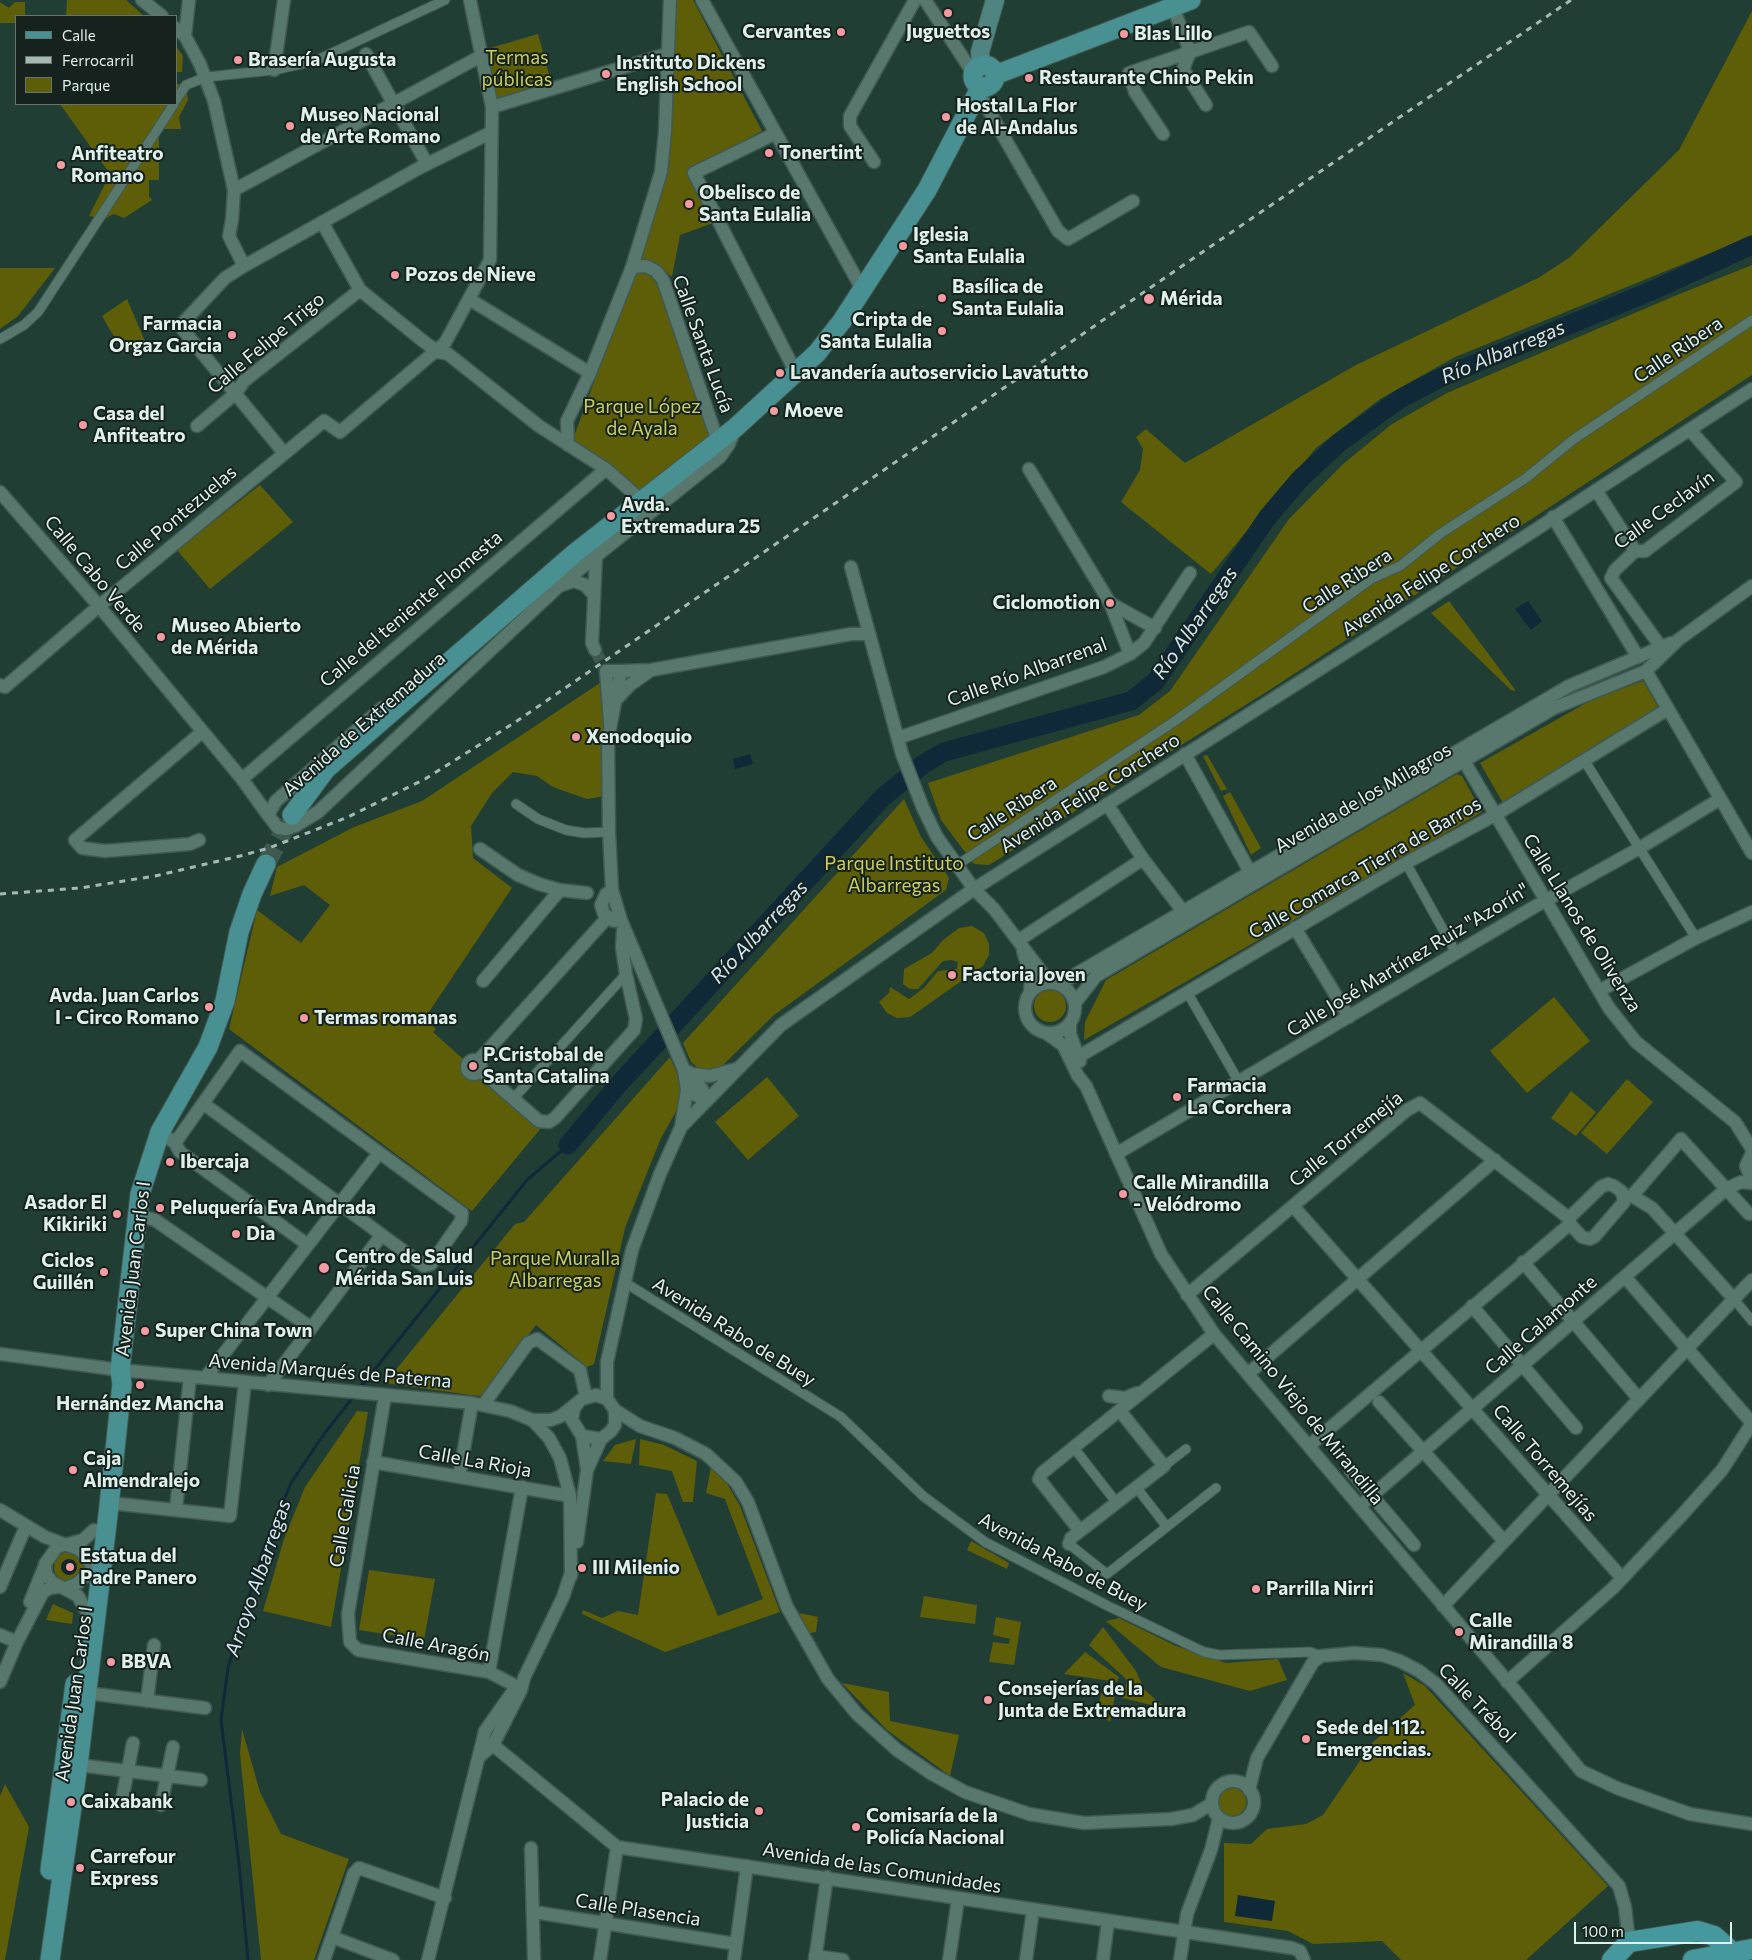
<!DOCTYPE html>
<meta charset="utf-8">
<style>
body{margin:0}
#map{position:relative;width:1752px;height:1960px;overflow:hidden;background:#213e35;font-family:Commissioner,sans-serif}
canvas{display:block}
.legend{position:absolute;left:15px;top:15px;width:162px;height:90px;box-sizing:border-box;background:#15221e;border:1px solid #667470;margin:0;padding:6px 9px;list-style:none;font-size:15px;color:#e0f0eb}
.legend li{display:flex;align-items:center;gap:10px;height:25px}
.legend b{width:25px;border:1px solid #667470}
.scale{position:absolute;left:1574px;top:1922px;width:158px;height:22px;box-sizing:border-box;border:2px solid #e0f0eb;border-top:0;padding-left:6px;font-size:15px;line-height:18px;white-space:nowrap;color:#e0f0eb;-webkit-text-stroke:4px #15221e;paint-order:stroke}
</style>
<div id="map">
<canvas width="1752" height="1960"></canvas>
<ul class="legend">
<li><b style="height:6px;background:#499092"></b>Calle</li>
<li><b style="height:6px;background:#a5b9b2"></b>Ferrocarril</li>
<li><b style="height:14px;background:#5e5e08"></b>Parque</li>
</ul>
<div class="scale">100 m</div>
</div>
<script>
const g = document.querySelector('canvas').getContext('2d');
g.lineJoin = 'round';
function fill(path, color) { g.fillStyle = color; g.fill(path, 'evenodd'); }
const shape = rows => new Path2D(rows.map(r => 'M' + r).join(''));
function stroke(path, color, width, dash) { g.strokeStyle = color; g.lineWidth = width; g.lineCap = dash ? 'butt' : 'round'; g.setLineDash(dash || []); g.stroke(path); }
function label(font, color, halo, rows, align = 'center') {
  g.font = font + ' Commissioner,sans-serif'; g.lineWidth = 4; g.setLineDash([]); g.textBaseline = 'middle'; g.strokeStyle = halo; g.fillStyle = color; for (const [text, x, y, turn = 0] of rows) {
    g.save(); g.translate(x, y); g.rotate((+turn || 0) * Math.PI / 180); g.textAlign = isNaN(turn) ? turn : align; if (halo) g.strokeText(text, 0, 0); g.fillText(text, 0, 0); g.restore();
  }
}
fill(shape([
 [67,0,126,0,144,16,66,16],
 [675,0,693,0,762,131,690,170,716,222,680,235,672,277,653,262,638,261,665,177],
 [0,2,9,8,15,2,25,2,25,16,16,16,16,23,0,23],
 [1752,11,1752,236,1455,357,1380,399,1316,448,1211,574,1121,502,1140,470,1143,449,1136,437,1146,429,1185,463,1356,365,1538,278,1569,258,1679,150],
 [538,34,553,88,492,107,480,51],
 [176,46,183,56,182,72,176,72],
 [176,84,186,85,188,100,179,117,181,129,159,129,159,180,149,180,149,196,152,200,124,218,114,214,104,219,89,216,110,174,60,104,176,104],
 [1752,265,1752,375,1271,689,989,865,974,864,941,820,928,783,1139,715,1170,691,1289,519,1343,464,1392,424,1447,393,1677,295],
 [0,268,55,268,18,316,0,329],
 [645,272,652,276,657,285,711,441,642,493,572,442,634,273],
 [127,299,145,341,124,354,102,316],
 [260,485,293,522,210,589,177,550],
 [1449,601,1516,691,1511,690,1431,613],
 [603,681,605,796,587,799,553,787,537,776,513,772,492,793,471,826,473,858,512,888,425,1018,436,1029,433,1032,464,1060,461,1067,465,1076,473,1080,481,1075,542,1127,472,1211,229,1029,257,910,301,943,330,905,304,885,270,896,277,867,354,827,422,801],
 [1643,681,1660,710,1503,803,1480,763,1593,699],
 [1207,755,1227,789,1221,791,1203,756],
 [1457,774,1462,776,1482,812,1084,1040,1085,1022,1106,980],
 [1230,792,1261,848,1251,855,1223,796],
 [904,799,921,837,949,878,946,890,774,1015,717,1071,704,1073,691,1062,683,1043],
 [972,926,984,933,989,944,989,955,983,966,910,1017,897,1018,887,1013,879,1002,889,993,890,987,909,999,924,988,938,971,957,969,958,962,951,960,943,961,918,989,910,989,903,984,904,969,932,953,943,940,959,928],
 '1034 1006a16 16 0 1 1 32 0a16 16 0 1 1-32 0Z',
 [1554,997,1590,1041,1527,1093,1490,1051],
 [670,1057,678,1076,680,1093,677,1110,661,1138,625,1228,594,1364,587,1367,536,1325,484,1394,478,1396,385,1383,515,1224,524,1222],
 [767,1077,799,1116,748,1160,715,1122],
 [1627,1079,1653,1102,1607,1154,1581,1133],
 [1571,1091,1596,1112,1576,1136,1551,1118],
 [357,1411,368,1412,331,1627,263,1611,284,1539,305,1487],
 [636,1439,631,1464,603,1461,615,1445],
 [640,1439,664,1445,697,1461,693,1502,683,1502,672,1471,639,1465],
 [711,1467,728,1485,740,1506,780,1612,665,1652,582,1614,583,1610,602,1618,618,1611,638,1615,656,1493,667,1494,718,1616,763,1599,725,1499,706,1493],
 [971,1541,1009,1563,1007,1569,967,1550],
 '54 1567a15 15 0 1 1 30 0a15 15 0 1 1-30 0Z',
 [369,1570,435,1579,424,1640,359,1630],
 [924,1596,977,1605,975,1624,920,1617],
 [53,1604,73,1613,72,1624,46,1620],
 [799,1613,818,1617,816,1632,810,1633,807,1630],
 [996,1617,1021,1622,1014,1665,989,1662,993,1642,1009,1644,1010,1639,993,1635],
 [1119,1618,1176,1646,1226,1663,1278,1659,1287,1680,1250,1691,1161,1667,1106,1621],
 [1103,1627,1136,1671,1144,1689,1158,1702,1171,1710,1123,1698,1127,1680,1089,1645],
 [1085,1652,1119,1677,1117,1682,1064,1674],
 [1403,1673,1425,1686,1608,1886,1526,1960,1401,1960,1382,1941,1313,1944,1288,1931,1224,1922,1224,1843,1251,1844,1267,1829,1306,1824,1323,1815,1372,1743,1415,1705],
 [842,1683,889,1692,890,1721,959,1735,950,1776,887,1730],
 [1101,1693,1115,1695,1110,1722,1097,1713],
 [242,1729,260,1792,281,1834,349,1859,314,1960,261,1960,240,1754],
 [5,1784,29,1827,5,1960,0,1960,0,1796],
 '1218 1802a14 14 0 1 1 28 0a14 14 0 1 1-28 0Z'
]), '#5e5e08');
fill(shape([
 [1528,601,1542,621,1531,630,1515,609],
 [750,754,753,764,735,769,733,759],
 '61 1567a8 8 0 1 1 16 0a8 8 0 1 1-16 0Z',
 [1238,1895,1275,1901,1272,1921,1235,1916]
]), '#102938');
stroke(shape([
 [359,1389,527,1180,568,1145],
 [248,1960,239,1864,221,1720,228,1668,262,1553,291,1483,324,1434,354,1396]
]), '#102938', 3);
stroke(shape([
 [568,1145,618,1085,883,797,925,763,944,752,1131,701,1156,681,1267,518,1300,479,1340,442,1400,399,1440,378,1649,292,1752,245]
]), '#102938', 19);
stroke(shape([
 [595,650,606,671]
]), '#3e5950', 12, [12, 6]);
stroke(shape([
 [266,864,292,815]
]), '#3e5950', 19, [19, 9]);
const pedestrian = shape([
 [176,100,186,85,206,77,274,70,315,61,445,0],
 [0,339,24,325,38,312,174,104],
 [1584,760,1696,938],
 [516,804,538,819,566,830,584,833,609,832],
 [1406,863,1456,953],
 [957,865,1175,721,1371,579,1400,566,1440,534,1526,478,1574,439,1752,320],
 [1187,992,1239,1082],
 [514,1098,626,974],
 [624,1282,841,1417,923,1496,985,1542,1108,1606,1204,1652,1219,1655,1310,1652,1321,1656],
 [1734,1299,1752,1321],
 [1074,1448,1116,1502],
 [1164,1466,1186,1449],
 [1136,1487,1167,1527],
 [1069,1544,1107,1574,1216,1488]
]);
const minor = shape([
 [142,0,162,16],
 [702,0,862,289],
 [925,0,969,67,975,70],
 [1173,7,1190,52,1183,69,1206,105],
 [176,28,185,36,200,64,214,101,234,190,232,220,229,236,244,266],
 [185,36,189,0],
 [366,54,427,164],
 [274,70,284,0],
 [978,92,1058,231,1068,239,1133,201],
 [492,107,667,54],
 [774,134,694,173,796,373],
 [1163,134,1135,92,1129,73,1249,32,1272,66],
 [874,162,850,126,850,116,915,0],
 [234,190,481,56],
 [322,222,360,290,423,341,438,352,448,354,539,426,606,469,641,500],
 [632,267,646,266,656,271,663,280,718,442],
 [469,299,590,373],
 [197,426,236,393,244,381,360,290],
 [568,445,567,421,590,373,632,267,661,172,665,132,670,0],
 [284,453,180,326,225,278,244,266,421,167,490,133],
 [1029,469,1110,603,1130,654],
 [1596,490,1635,551],
 [0,492,99,606,242,779,268,815],
 [1553,517,1638,657],
 [851,567,902,754,923,808,937,837,974,889,994,909,1044,975,1054,982],
 [562,585,574,581,585,585,594,595],
 [1110,603,1155,628],
 [1661,647,1611,578,1615,570,1635,551,1645,551,1736,482,1690,430],
 [595,650,592,643,596,556],
 [621,671,651,670,851,634,868,634],
 [1646,671,1752,853],
 [0,685,5,687,99,606,324,421,340,432,445,343,490,260,492,107,470,0],
 [613,703,630,685,651,670],
 [382,708,276,801,268,815,278,828,287,829,295,826,318,812,560,585,720,457,729,444,735,429],
 [610,723,606,671,621,671,608,739,609,832,612,890,621,920,684,1070,687,1090,706,1101],
 [898,738,1104,667,1130,654,1144,643,1190,573],
 [1185,754,1250,872],
 [1464,761,1609,1008,1636,1042,1735,1122,1752,1149],
 [242,779,606,469],
 [1107,804,1143,859,1182,910],
 [199,840,190,844,105,851,82,848,75,840,202,732],
 [480,849,518,875,539,884,560,890,587,893],
 [612,890,606,894,601,905,604,914,614,921],
 [1295,928,1349,1017],
 [1019,940,1143,859],
 [1023,951,1031,977,1030,992],
 [483,981,560,890],
 '1025 1008a25 25 0 1 1 50 0a25 25 0 1 1-50 0Z',
 [1059,984,1569,686,1671,643],
 [1599,991,1696,938,1752,912],
 [1075,1003,1096,976,1554,708,1646,671,1678,640,1752,586],
 [1070,1023,1070,1034,1080,1061],
 [1046,1033,1063,1045,1078,1076,1086,1086,1161,1254,1214,1334,1518,1694,1581,1771,1617,1788,1690,1814,1752,1824],
 [1078,1057,1406,863,1495,815,1668,709],
 '467 1067a7 7 0 1 1 14 0a7 7 0 1 1-14 0Z',
 [478,1061,607,918],
 [480,1070,539,1121,549,1122,555,1118,634,1030,636,1019,626,974,622,948,623,930],
 [689,1072,702,1089,706,1101],
 [692,1074,710,1076,736,1069],
 [681,1127,687,1090],
 [170,1139,175,1143,180,1152,308,1245],
 [175,1143,240,1051,462,1213,461,1221,431,1264,424,1266,204,1104],
 [1752,1153,1746,1166,1752,1181],
 [1116,1154,1534,907,1638,849,1720,799],
 [1608,1184,1614,1186,1622,1192,1624,1202,1594,1237,1590,1239,1582,1237,1569,1223,1571,1216,1601,1187,1608,1184],
 [1632,1196,1681,1139,1749,1214],
 [1632,1196,1652,1208,1734,1299],
 [1293,1206,1622,1578],
 [137,1215,155,1220,310,1327],
 [1523,1262,1639,1399],
 [1625,1277,1752,1423],
 [1187,1295,1407,1110,1420,1103,1570,1219],
 [1472,1306,1576,1428],
 [0,1354,120,1370,472,1403,510,1411,532,1420,539,1427,549,1438,560,1458,570,1496,571,1576],
 [1249,1373,1495,1160],
 [205,1378,379,1153],
 [268,1385,381,1236],
 [385,1396,348,1614,350,1642,358,1650,489,1672,516,1686],
 [1109,1396,1125,1398,1137,1393],
 [607,1399,607,1362,632,1250,660,1174,681,1127,781,1025,974,889,1372,636,1752,389],
 [1379,1402,1504,1541],
 [483,1405,528,1343,537,1339,580,1370,586,1397],
 [615,1410,640,1426,675,1438,706,1454,736,1482,748,1502,787,1607,828,1679,857,1714,897,1750,932,1774,965,1792,1029,1814,1084,1823,1171,1819,1193,1815,1211,1804],
 [532,1420,551,1420,561,1416,582,1399,596,1395,607,1399,615,1410,615,1425,611,1431,601,1439,582,1436,572,1420,574,1408,578,1403],
 [1310,1445,1570,1224],
 [373,1462,570,1496],
 [587,1470,601,1439],
 [1351,1471,1414,1545],
 [459,1477,472,1403],
 [110,1503,230,1516,245,1382],
 [1360,1506,1726,1189,1741,1182,1752,1183],
 [176,1509,190,1377],
 [0,1510,45,1537,80,1550,101,1576],
 [1080,1531,1039,1479,1042,1473,1214,1334],
 [577,1542,587,1470,582,1436],
 [1069,1544,1071,1538,1164,1466,1120,1411],
 [0,1587,26,1526],
 [66,1588,78,1583,89,1572,98,1559],
 [30,1602,45,1565],
 [1443,1606,1752,1280],
 [85,1609,78,1596,52,1582,46,1574,45,1564,57,1547,83,1540,94,1530],
 [0,1635,17,1642],
 [489,1672,522,1487],
 [0,1682,17,1642,43,1592,50,1588,59,1587],
 [1507,1682,1613,1588,1681,1516,1722,1470,1752,1423],
 [87,1693,205,1708],
 [147,1701,154,1645],
 [483,1746,493,1745,617,1847,1292,1948,1300,1951,1304,1960],
 [480,1756,493,1745,521,1690,524,1678,563,1597,573,1567],
 [78,1765,201,1780],
 '1212 1802a21 21 0 1 1 42 0a21 21 0 1 1-42 0Z',
 [1249,1790,1257,1758,1313,1662,1321,1656,1354,1653,1382,1655,1400,1661,1419,1671,1436,1684,1619,1886,1625,1907,1629,1942],
 [122,1800,133,1743],
 [161,1805,173,1747],
 [531,1848,534,1960],
 [534,1912,736,1944],
 [332,1937,393,1960],
 [815,1956,843,1960],
 [324,1960,354,1873,359,1868,445,1898],
 [428,1960,485,1731,516,1687],
 [600,1960,617,1847],
 [734,1960,747,1866],
 [815,1960,827,1877],
 [949,1960,958,1899],
 [1026,1960,1033,1910],
 [1103,1960,1108,1921],
 [1180,1960,1187,1914,1211,1850,1219,1818]
]);
const secondary = shape([
 [981,66,980,52,995,0]
]);
const primary = shape([
 '973 76a11 11 0 1 1 22 0a11 11 0 1 1-22 0Z',
 [995,75,1191,0],
 [292,815,326,769,575,553,735,428,817,353,842,321,927,190,978,92,978,85],
 [50,1870,75,1684],
 [50,1960,78,1765,108,1515,122,1384,120,1370,140,1194,160,1132,208,1047,225,1001,239,932,252,894,266,864]
]);
const trunk = shape([
 [1612,1960,1629,1942,1698,1931,1714,1936,1732,1952,1734,1960],
 [1693,1960,1752,1949]
]);
stroke(pedestrian, '#3f5953', 11);
stroke(minor, '#3f5953', 15);
stroke(secondary, '#3f5953', 20);
stroke(primary, '#3f5953', 21);
stroke(trunk, '#3f5953', 22);
stroke(pedestrian, '#58776d', 9);
stroke(minor, '#58776d', 12);
stroke(secondary, '#508480', 18);
stroke(primary, '#499092', 19);
stroke(trunk, '#44989e', 20);
stroke(shape([
 [0,894,80,888,155,876,240,856,269,848,348,817,425,779,514,723,1571,0]
]), '#a5b9b2', 3, [6, 6]);
for (const [x, y, r, color] of [
 [948,13,5,"#f49aa1"],
 [841,32,5,"#f49aa1"],
 [1124,34,5,"#f49aa1"],
 [238,60,5,"#f49aa1"],
 [606,74,5,"#f49aa1"],
 [1029,78,5,"#f49aa1"],
 [946,117,5,"#f49aa1"],
 [290,126,5,"#f49aa1"],
 [769,153,5,"#f49aa1"],
 [61,165,5,"#f49aa1"],
 [689,204,5,"#f49aa1"],
 [903,246,5,"#f49aa1"],
 [395,275,5,"#f49aa1"],
 [942,298,5,"#f49aa1"],
 [1149,299,6,"#f49aa1"],
 [942,331,5,"#f49aa1"],
 [232,335,5,"#f49aa1"],
 [780,373,5,"#f49aa1"],
 [774,411,5,"#f49aa1"],
 [83,425,5,"#f49aa1"],
 [611,516,5,"#f49aa1"],
 [1110,603,5,"#f49aa1"],
 [161,637,5,"#f49aa1"],
 [576,737,5,"#f49aa1"],
 [952,975,5,"#f49aa1"],
 [209,1007,5,"#f49aa1"],
 [304,1018,5,"#f49aa1"],
 [473,1066,5,"#f49aa1"],
 [1177,1097,5,"#f49aa1"],
 [170,1162,5,"#f49aa1"],
 [1123,1194,5,"#f49aa1"],
 [160,1208,5,"#f49aa1"],
 [117,1214,5,"#f49aa1"],
 [236,1234,5,"#f49aa1"],
 [324,1268,6,"#f49aa1"],
 [104,1272,5,"#f49aa1"],
 [145,1331,5,"#f49aa1"],
 [140,1385,5,"#f49aa1"],
 [73,1470,5,"#f49aa1"],
 [70,1567,5,"#f49aa1"],
 [582,1568,5,"#f49aa1"],
 [1256,1589,5,"#f49aa1"],
 [1459,1632,5,"#f49aa1"],
 [111,1662,5,"#f49aa1"],
 [988,1700,5,"#f49aa1"],
 [1306,1739,5,"#f49aa1"],
 [71,1802,5,"#f49aa1"],
 [759,1811,5,"#f49aa1"],
 [856,1827,5,"#f49aa1"],
 [80,1868,5,"#f49aa1"]
]) { const dot = new Path2D(); dot.arc(x, y, r, 0, 2 * Math.PI); g.fillStyle = color; g.fill(dot); stroke(dot, '#15221e', 2); }
label('bold 19px', '#e0f0eb', '#15221e', [
 ["Cervantes",831,32,"right"],
 ["Juguettos",948,32,"center"],
 ["Blas Lillo",1134,34],
 ["Brasería Augusta",248,60],
 ["Instituto Dickens",616,63],
 ["English School",616,85],
 ["Restaurante Chino Pekin",1039,78],
 ["Hostal La Flor",956,106],
 ["de Al-Andalus",956,128],
 ["Museo Nacional",300,115],
 ["de Arte Romano",300,137],
 ["Tonertint",779,153],
 ["Anfiteatro",71,154],
 ["Romano",71,176],
 ["Obelisco de",699,193],
 ["Santa Eulalia",699,215],
 ["Iglesia",913,235],
 ["Santa Eulalia",913,257],
 ["Pozos de Nieve",405,275],
 ["Basílica de",952,287],
 ["Santa Eulalia",952,309],
 ["Mérida",1160,299],
 ["Cripta de",932,320,"right"],
 ["Santa Eulalia",932,342,"right"],
 ["Farmacia",222,324,"right"],
 ["Orgaz Garcia",222,346,"right"],
 ["Lavandería autoservicio Lavatutto",790,373],
 ["Moeve",784,411],
 ["Casa del",93,414],
 ["Anfiteatro",93,436],
 ["Avda.",621,505],
 ["Extremadura 25",621,527],
 ["Ciclomotion",1100,603,"right"],
 ["Museo Abierto",171,626],
 ["de Mérida",171,648],
 ["Xenodoquio",586,737],
 ["Factoria Joven",962,975],
 ["Avda. Juan Carlos",199,996,"right"],
 ["I - Circo Romano",199,1018,"right"],
 ["Termas romanas",314,1018],
 ["P.Cristobal de",483,1055],
 ["Santa Catalina",483,1077],
 ["Farmacia",1187,1086],
 ["La Corchera",1187,1108],
 ["Ibercaja",180,1162],
 ["Calle Mirandilla",1133,1183],
 ["- Velódromo",1133,1205],
 ["Asador El",107,1203,"right"],
 ["Kikiriki",107,1225,"right"],
 ["Peluquería Eva Andrada",170,1208],
 ["Dia",246,1234],
 ["Centro de Salud",335,1257],
 ["Mérida San Luis",335,1279],
 ["Ciclos",94,1261,"right"],
 ["Guillén",94,1283,"right"],
 ["Super China Town",155,1331],
 ["Hernández Mancha",140,1404,"center"],
 ["Caja",83,1459],
 ["Almendralejo",83,1481],
 ["Estatua del",80,1556],
 ["Padre Panero",80,1578],
 ["III Milenio",592,1568],
 ["Parrilla Nirri",1266,1589],
 ["Calle",1469,1621],
 ["Mirandilla 8",1469,1643],
 ["BBVA",121,1662],
 ["Consejerías de la",998,1689],
 ["Junta de Extremadura",998,1711],
 ["Sede del 112.",1316,1728],
 ["Emergencias.",1316,1750],
 ["Palacio de",749,1800,"right"],
 ["Justicia",749,1822,"right"],
 ["Caixabank",81,1802],
 ["Comisaría de la",866,1816],
 ["Policía Nacional",866,1838],
 ["Carrefour",90,1857],
 ["Express",90,1879]
], 'left');
label('19px', '#ccce60', '#15221e', [
 ["Termas",517,58],
 ["públicas",517,80],
 ["Parque López",642,407],
 ["de Ayala",642,429],
 ["Parque Instituto",894,864],
 ["Albarregas",894,886],
 ["Parque Muralla",555,1259],
 ["Albarregas",555,1281]
]);
label('19px', '#e0f0eb', '#15221e', [
 ["Calle Felipe Trigo",266,343,-40],
 ["Calle Santa Lucía",703,344,70],
 ["Calle Ribera",1678,350,-34],
 ["Calle Ceclavín",1664,510,-36],
 ["Calle Pontezuelas",176,518,-40],
 ["Calle Cabo Verde",95,574,50],
 ["Avenida Felipe Corchero",1431,575,-33],
 ["Calle Ribera",1347,581,-33],
 ["Calle del teniente Flomesta",411,609,-40],
 ["Calle Río Albarrenal",1027,672,-20],
 ["Avenida de Extremadura",364,724,-41],
 ["Avenida Felipe Corchero",1090,793,-32],
 ["Avenida de los Milagros",1363,798,-30],
 ["Calle Ribera",1012,809,-33],
 ["Calle Comarca Tierra de Barros",1365,868,-30],
 ["Calle Llanos de Olivenza",1582,923,58],
 ["Calle José Martínez Ruiz \"Azorín\"",1408,960,-31],
 ["Calle Torremejía",1346,1139,-39],
 ["Avenida Juan Carlos I",133,1269,-83],
 ["Calle Calamonte",1541,1325,-41],
 ["Avenida Rabo de Buey",734,1332,32],
 ["Avenida Marqués de Paterna",330,1371,5],
 ["Calle Camino Viejo de Mirandilla",1293,1395,51],
 ["Calle La Rioja",475,1461,10],
 ["Calle Torremejías",1545,1463,49],
 ["Calle Galicia",345,1516,-80],
 ["Avenida Rabo de Buey",1063,1562,28],
 ["Calle Aragón",436,1645,11],
 ["Avenida Juan Carlos I",74,1694,-82],
 ["Calle Trébol",1477,1703,46],
 ["Avenida de las Comunidades",882,1868,9],
 ["Calle Plasencia",638,1910,9]
]);
label('italic 20px', '#d2e5f2', '#15221e', [
 ["Río Albarregas",1503,352,-23],
 ["Río Albarregas",1195,623,-55],
 ["Río Albarregas",759,932,-47],
 ["Arroyo Albarregas",258,1578,-71]
]);
</script>
